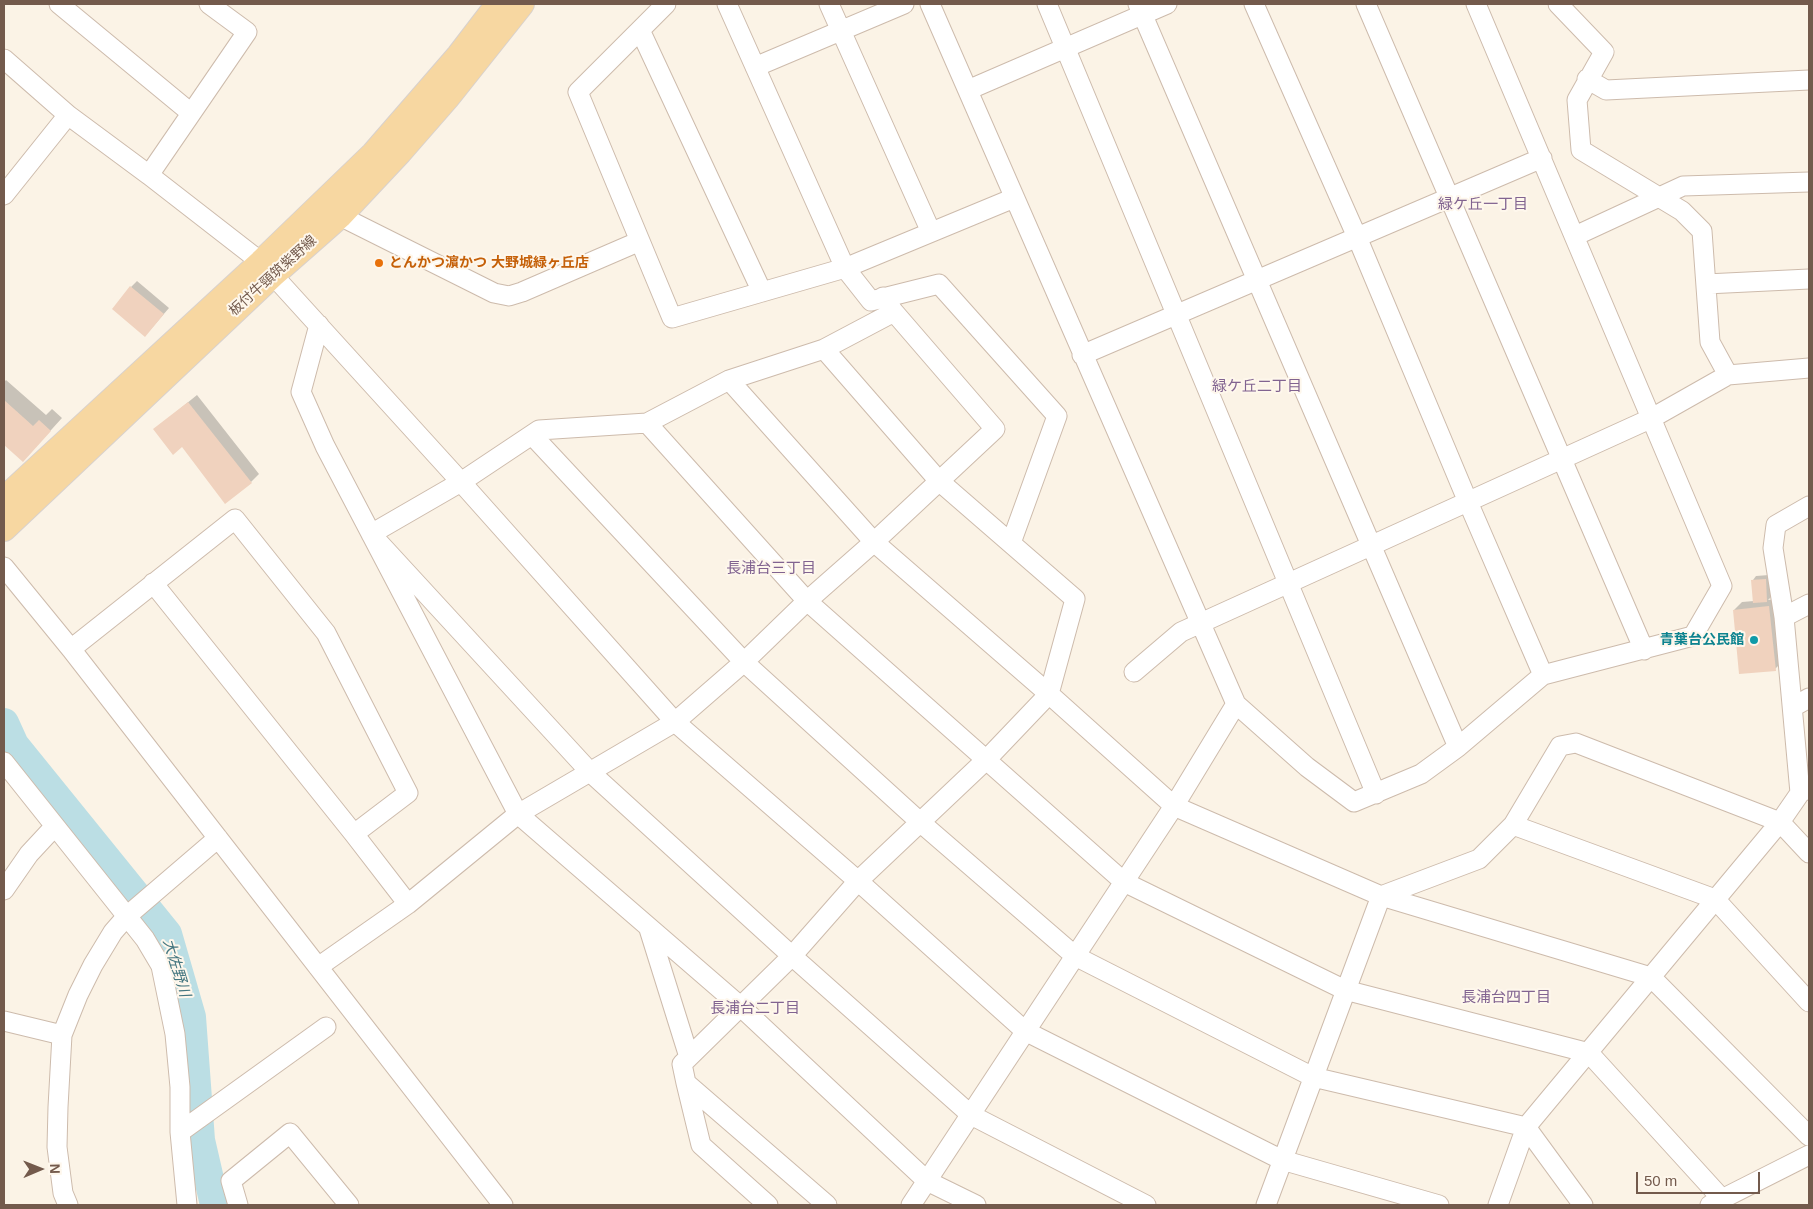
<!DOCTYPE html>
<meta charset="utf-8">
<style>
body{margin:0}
#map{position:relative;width:1813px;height:1209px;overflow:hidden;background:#fbf3e6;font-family:Helvetica,sans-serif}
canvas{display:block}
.frame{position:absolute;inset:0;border:5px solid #735a4c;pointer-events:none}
.north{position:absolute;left:15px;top:1144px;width:50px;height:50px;-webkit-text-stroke:4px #fef7ec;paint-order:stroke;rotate:89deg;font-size:14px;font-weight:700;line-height:20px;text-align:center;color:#735a4c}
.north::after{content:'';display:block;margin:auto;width:18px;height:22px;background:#735a4c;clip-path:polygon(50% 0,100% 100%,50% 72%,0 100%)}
.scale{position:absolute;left:1636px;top:1172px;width:124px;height:22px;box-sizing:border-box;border:2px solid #735a4c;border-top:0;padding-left:6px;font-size:15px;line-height:18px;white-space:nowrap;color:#735a4c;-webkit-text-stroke:4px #fef7ec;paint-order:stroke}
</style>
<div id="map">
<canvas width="1813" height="1209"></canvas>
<div class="frame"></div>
<div class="north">N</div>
<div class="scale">50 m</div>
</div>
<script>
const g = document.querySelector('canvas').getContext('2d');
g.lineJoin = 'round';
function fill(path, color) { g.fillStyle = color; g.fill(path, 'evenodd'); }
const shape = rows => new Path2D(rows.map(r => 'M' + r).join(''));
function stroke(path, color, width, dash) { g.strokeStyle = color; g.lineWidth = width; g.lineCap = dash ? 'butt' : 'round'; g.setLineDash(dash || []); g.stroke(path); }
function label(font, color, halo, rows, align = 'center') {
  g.font = font + ' Helvetica,"Noto Sans JP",sans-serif'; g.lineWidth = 4; g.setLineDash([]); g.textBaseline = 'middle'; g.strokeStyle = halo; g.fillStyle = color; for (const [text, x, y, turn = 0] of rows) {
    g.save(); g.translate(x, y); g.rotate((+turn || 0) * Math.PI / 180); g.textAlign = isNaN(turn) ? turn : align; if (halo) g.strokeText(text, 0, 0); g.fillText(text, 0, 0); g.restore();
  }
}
fill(shape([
 [137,281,169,308,151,329,131,287],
 [6,380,46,415,52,409,62,418,23,461,4,444,4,382],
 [197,395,259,474,251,482,155,429],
 [1769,575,1771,597,1768,600,1777,599,1783,661,1775,669,1734,610,1742,602,1754,601,1753,580,1756,576]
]), '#0003');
stroke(shape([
 [4,723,14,745,167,934,191,1017,200,1140,215,1205]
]), '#bbdee4', 30);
fill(shape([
 [130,286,164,314,145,337,112,309],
 [4,400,33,426,39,420,51,431,23,462,4,445],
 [188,402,252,483,225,504,182,447,173,455,153,429],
 [1766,579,1767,602,1753,603,1751,580],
 [1769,606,1776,671,1739,674,1733,610]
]), '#f0d2be');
const minor = shape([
 [59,4,191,113],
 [666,4,578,92,672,318,845,268,1014,198],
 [727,4,845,268,871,301,939,284,1057,416,1011,543],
 [829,4,931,232],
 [930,4,1236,704,1307,767,1354,802,1421,774,1458,747,1543,675,1693,636,1722,586,1476,4],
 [1047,4,1376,794],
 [1138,4,1458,747],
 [1254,4,1357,237,1468,502,1543,675],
 [1366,4,1644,650],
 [1558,4,1604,52,1577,100,1581,150,1682,211,1702,231,1710,342,1728,375],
 [640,30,762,292],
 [4,59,68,115,149,175,261,262,461,482,675,722,858,881,1025,1031,1282,1160,1439,1205],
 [755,67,904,4],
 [1587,79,1606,90,1809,80],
 [968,90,1167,4],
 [149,175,247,32,209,4],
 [4,195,68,115],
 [340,216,494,293,509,296,522,292,640,241],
 [1575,236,1683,186,1809,182],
 [1706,284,1809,279],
 [894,312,824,349,729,380,647,423,539,430,461,482,371,534,590,772,792,956,971,1115,1146,1205],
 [319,325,301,392,325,446,518,814,740,1006,927,1181,976,1205],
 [824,349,939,481,1075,599,1049,694,987,759,858,881,792,956,682,1064,686,1083,827,1205],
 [1082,355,1542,158],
 [729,380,874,542,1049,694,1174,806,1381,896,1651,977,1809,1136],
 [647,423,807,601,1124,882,1345,990,1589,1053,1722,1199,1724,1205],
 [532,435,744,662,920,822,1075,956,1313,1077,1526,1127,1583,1205],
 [4,567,71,649,503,1205],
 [153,583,354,834,408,904],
 [1784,617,1809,604],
 [71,649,235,519,326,633,408,793,354,834],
 [1134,672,1181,632,1652,418,1728,375,1809,368],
 [1793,707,1809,698],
 [4,762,145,939,161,966,175,1034,180,1087,180,1132,187,1205],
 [1800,793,1784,617,1773,548,1776,525,1809,506],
 [1513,825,1715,899,1809,1002],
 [4,890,29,854,55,826],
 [649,929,689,1057],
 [318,967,408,904,518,814,675,722,744,662,807,601,874,542,995,429,894,312,883,297],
 [4,1021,62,1035],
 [686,1083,701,1145,768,1205],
 [180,1132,326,1027],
 [68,1205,63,1193,57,1147,58,1107,62,1035,78,995,93,965,113,932,127,916,218,838],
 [238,1205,231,1181,290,1133,349,1205],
 [911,1205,1174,806,1236,704],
 [1266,1205,1381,896,1479,859,1513,825,1560,746,1576,743,1780,822,1809,853],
 [1498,1205,1526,1127,1780,822,1800,793,1809,788],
 [1710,1205,1809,1155]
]);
const major = shape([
 [4,499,261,262,373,154,459,55,498,4],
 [4,529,273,275,340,216,400,152,448,97,522,4]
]);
stroke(minor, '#cdbbac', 21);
stroke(major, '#d8d1cd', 26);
stroke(minor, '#fff', 19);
stroke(major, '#f7d7a1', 24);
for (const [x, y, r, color] of [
 [379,263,5,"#e8710a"],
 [1754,640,5,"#0f9aa8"]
]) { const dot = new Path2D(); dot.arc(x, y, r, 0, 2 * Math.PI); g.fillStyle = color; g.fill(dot); stroke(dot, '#fef7ec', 2); }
label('bold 14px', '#c56008', '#fef7ec', [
 ["とんかつ濵かつ 大野城緑ヶ丘店",389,263]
], 'left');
label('14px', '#735a4c', '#fef7ec', [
 ["板付牛頸筑紫野線",273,276,-42]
]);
label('bold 14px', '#0d838f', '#fef7ec', [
 ["青葉台公民館",1744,640]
], 'right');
label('15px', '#816390', '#fef7ec', [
 ["緑ケ丘一丁目",1483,205],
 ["緑ケ丘二丁目",1257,387],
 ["長浦台三丁目",771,569],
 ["長浦台四丁目",1506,998],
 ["長浦台二丁目",755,1009]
]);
label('italic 15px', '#43757f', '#fef7ec', [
 ["大佐野川",176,968,73]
]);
</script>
